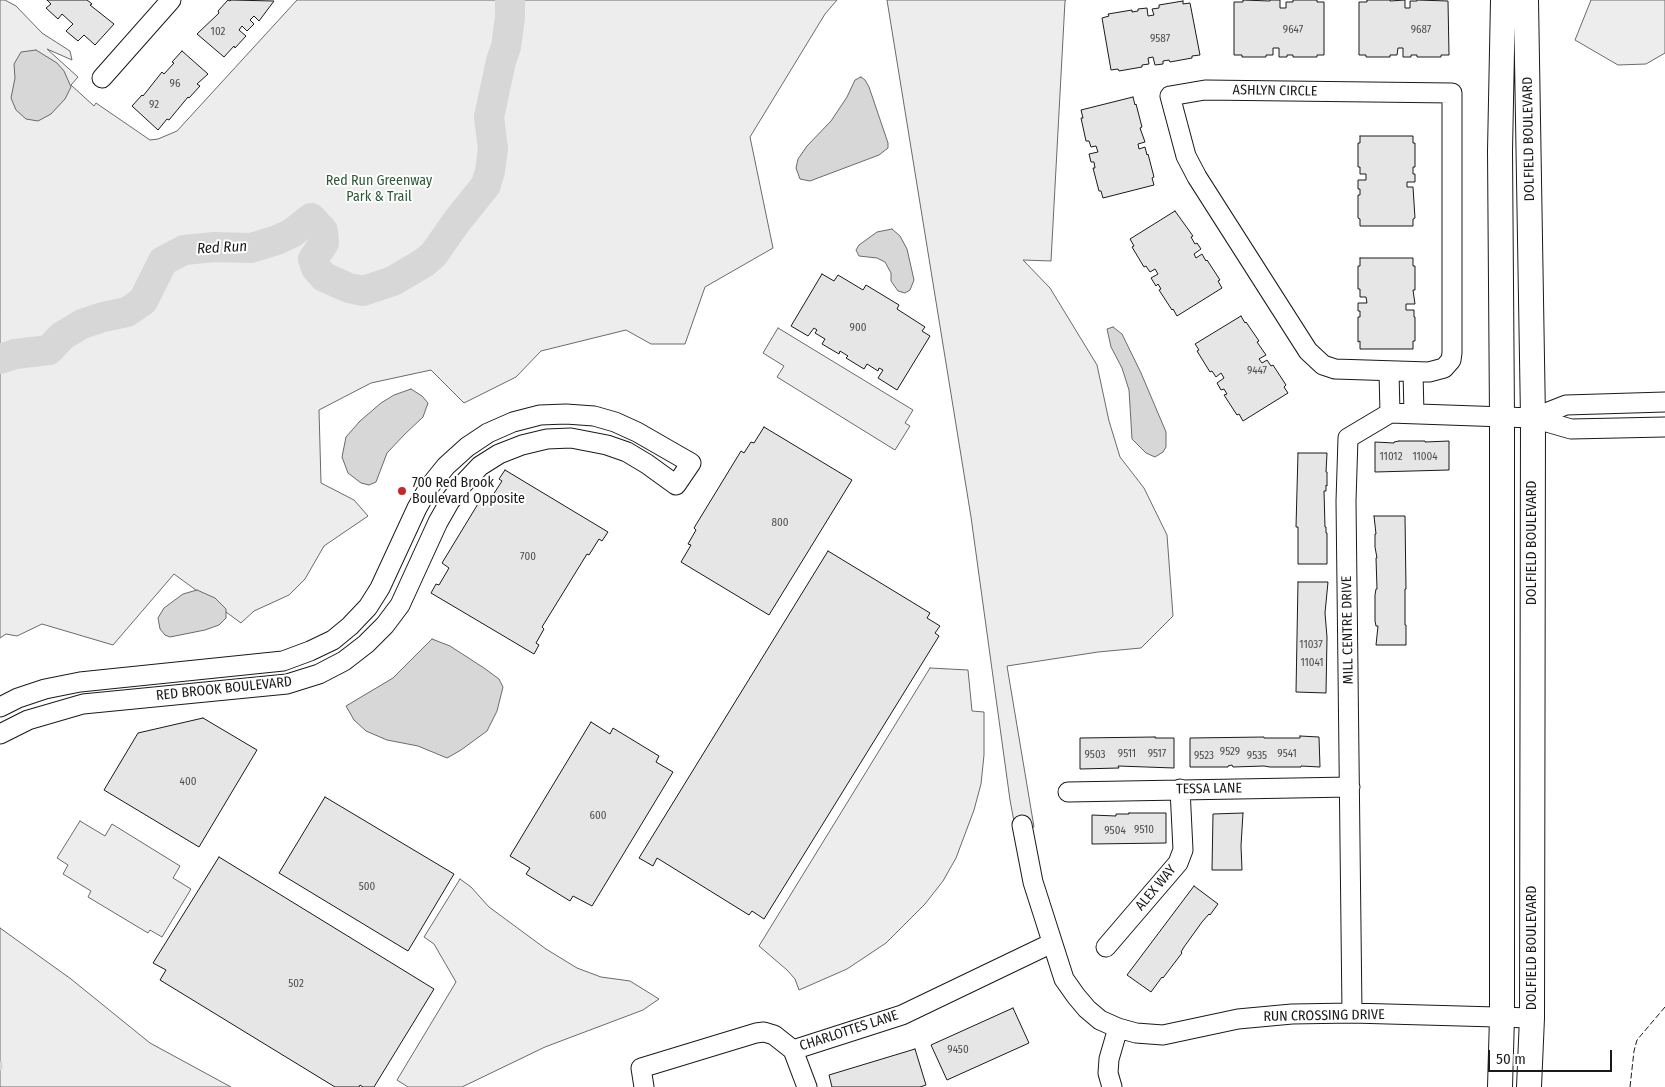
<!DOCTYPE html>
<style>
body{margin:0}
#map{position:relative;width:1665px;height:1087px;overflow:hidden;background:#fff;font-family:"Fira Sans Condensed",sans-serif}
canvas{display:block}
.scale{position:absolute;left:1488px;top:1050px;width:124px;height:22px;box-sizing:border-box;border:2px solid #1a1a1a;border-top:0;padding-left:6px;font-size:15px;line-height:18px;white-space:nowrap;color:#1a1a1a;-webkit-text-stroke:4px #fff;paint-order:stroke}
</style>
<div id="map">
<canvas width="1665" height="1087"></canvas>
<div class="scale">50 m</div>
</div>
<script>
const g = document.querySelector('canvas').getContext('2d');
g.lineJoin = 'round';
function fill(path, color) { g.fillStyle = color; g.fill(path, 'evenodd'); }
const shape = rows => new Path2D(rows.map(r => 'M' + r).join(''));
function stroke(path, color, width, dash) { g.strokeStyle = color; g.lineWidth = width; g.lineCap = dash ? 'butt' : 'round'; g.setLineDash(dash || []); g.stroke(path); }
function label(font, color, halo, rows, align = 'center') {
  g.font = font + ' "Fira Sans Condensed",sans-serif'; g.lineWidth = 4; g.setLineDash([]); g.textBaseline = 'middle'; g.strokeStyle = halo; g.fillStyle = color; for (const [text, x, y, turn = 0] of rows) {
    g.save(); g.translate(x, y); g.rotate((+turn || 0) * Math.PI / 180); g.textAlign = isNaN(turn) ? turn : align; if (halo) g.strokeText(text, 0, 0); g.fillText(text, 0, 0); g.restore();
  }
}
const built = shape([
 [0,0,5,0,16,6,42,33,70,51,72,60,47,49,78,77,71,85,94,106,96,103,150,140,158,139,177,131,297,0,837,0,825,14,750,137,773,248,705,287,685,344,651,344,626,330,541,351,516,377,464,403,431,370,371,383,319,410,321,483,354,500,368,516,324,546,305,579,289,595,254,611,241,623,174,574,113,645,42,624,17,636,6,634,0,638,0,0],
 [887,0,1066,0,1065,1,1051,261,1023,260,1050,288,1097,365,1109,421,1120,457,1144,488,1167,535,1173,616,1141,648,1098,652,1007,666,1034,827,1016,832,1010,800,971,517,887,0],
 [1591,0,1665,0,1665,53,1646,64,1618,65,1575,40,1591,0],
 [778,328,913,410,905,423,910,426,895,450,777,377,784,366,763,353,778,328],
 [930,668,968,670,972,711,984,712,984,755,981,784,974,810,956,858,943,881,925,904,886,943,847,969,799,990,795,979,787,970,759,946,930,668],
 [80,821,105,836,112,824,180,866,173,878,191,889,162,937,150,930,148,933,88,897,91,891,63,874,68,865,57,858,80,821],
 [460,879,471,887,489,907,546,949,577,968,601,977,630,981,659,999,643,1010,545,1047,462,1087,408,1087,397,1080,456,982,434,944,424,937,460,879],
 [0,928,71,979,150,1043,231,1087,0,1087,0,928]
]);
fill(built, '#ededed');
stroke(built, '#6a6a6a', 1);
const water = shape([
 [36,50,57,63,64,71,71,87,65,99,51,114,38,121,26,119,16,110,11,98,15,78,14,64,21,52,36,50],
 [861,77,865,80,869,87,888,143,888,148,879,155,810,181,800,179,796,168,798,159,807,146,831,121,847,97,855,80,861,77],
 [892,229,900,236,907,249,914,280,910,290,905,293,898,291,891,281,891,273,885,262,877,258,859,256,856,250,859,245,877,232,892,229],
 [1113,327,1122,334,1141,373,1166,432,1166,447,1163,452,1155,457,1146,453,1132,439,1129,390,1122,368,1111,347,1107,329,1113,327],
 [411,389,422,396,428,403,423,417,405,434,387,453,376,482,369,485,361,483,348,473,342,457,346,437,360,421,381,403,394,395,411,389],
 [197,590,215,598,226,609,226,618,219,625,205,630,170,637,165,635,160,629,158,618,164,608,183,594,197,590],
 [432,639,450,646,484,668,499,679,503,687,497,711,487,731,461,750,447,758,418,746,387,740,366,731,354,720,346,706,393,678,432,639]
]);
fill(water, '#d7d7d7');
stroke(water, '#6a6a6a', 1);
stroke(shape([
 [0,1064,0,1068]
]), '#d7d7d7', 5);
stroke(shape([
 [0,359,15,354,49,350,62,336,82,324,103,317,127,312,143,301,163,261,184,250,215,247,251,248,277,240,292,233,311,218,323,231,324,243,313,259,316,268,324,277,349,288,363,291,393,281,425,262,434,254,457,221,486,185,490,171,493,149,489,117,501,61,506,47,510,17,510,0]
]), '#d7d7d7', 30);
const building = shape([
 [47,0,87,0,92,4,90,5,114,24,95,45,84,35,78,41,66,31,73,24,62,14,58,19,46,8,51,4,47,0],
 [228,0,230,1,231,0,274,1,259,21,254,16,250,20,254,24,247,31,242,26,239,30,246,36,235,48,234,46,224,57,197,34,219,13,218,11,228,0],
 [1243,0,1270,1,1270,0,1280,0,1280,8,1286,8,1286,2,1293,2,1293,0,1317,0,1317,2,1324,2,1324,55,1317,55,1317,57,1293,57,1293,55,1287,55,1287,57,1279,57,1279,48,1273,48,1273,55,1266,55,1266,57,1242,57,1242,55,1234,55,1234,2,1243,2,1243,0],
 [1367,0,1390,0,1390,1,1405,0,1405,8,1410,8,1410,1,1417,1,1417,0,1448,1,1449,55,1441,55,1441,57,1417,57,1417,55,1411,55,1411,57,1403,57,1403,48,1398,48,1397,55,1390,55,1390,57,1366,57,1366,55,1359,55,1359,2,1367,2,1367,0],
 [1183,1,1183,4,1190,3,1200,55,1192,56,1192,58,1170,62,1169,60,1163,61,1163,64,1155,65,1153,57,1148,58,1149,64,1142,65,1142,67,1119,71,1118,69,1111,70,1102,18,1109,16,1108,14,1132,10,1132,12,1138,11,1138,9,1147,8,1148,16,1154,15,1152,9,1159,8,1159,5,1183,1],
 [182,51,208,74,197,84,200,86,189,98,188,97,169,120,167,119,158,130,132,106,142,95,143,96,162,72,164,74,174,63,172,62,182,51],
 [1133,97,1135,105,1136,104,1142,127,1140,128,1145,142,1138,144,1139,149,1145,147,1147,155,1148,154,1154,177,1152,178,1154,185,1103,198,1101,191,1099,191,1093,168,1095,168,1094,162,1091,162,1089,154,1098,152,1096,146,1091,147,1089,141,1086,141,1081,118,1083,118,1081,110,1133,97],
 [1360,136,1413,136,1413,143,1415,143,1415,167,1413,167,1413,174,1415,174,1415,182,1407,182,1407,187,1413,187,1415,218,1413,219,1413,226,1360,226,1360,219,1358,218,1358,195,1360,195,1360,189,1358,189,1358,180,1366,180,1366,174,1360,174,1360,167,1358,167,1358,143,1360,143,1360,136],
 [1175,211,1193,236,1191,237,1195,244,1197,243,1201,249,1194,254,1196,258,1202,254,1206,261,1207,260,1220,280,1218,281,1222,288,1177,316,1173,309,1172,310,1159,290,1161,289,1158,284,1156,286,1151,278,1158,274,1155,269,1150,272,1146,266,1144,267,1132,247,1134,246,1130,239,1175,211],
 [1360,258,1413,258,1413,266,1415,266,1415,290,1413,290,1415,304,1406,304,1406,310,1414,310,1414,317,1415,317,1415,341,1413,341,1413,349,1360,349,1360,341,1358,342,1358,317,1360,317,1360,311,1358,311,1358,303,1367,303,1366,297,1360,297,1360,289,1358,289,1358,266,1360,266,1360,258],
 [822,274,834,281,838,275,863,290,866,285,899,305,897,309,925,327,922,331,930,336,897,390,878,378,883,370,879,368,878,371,867,364,864,369,846,358,848,356,840,351,839,354,822,344,825,339,815,333,817,330,814,328,808,336,791,326,822,274],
 [1241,316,1245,323,1246,322,1259,341,1257,342,1266,355,1259,359,1262,363,1267,360,1271,366,1273,365,1286,385,1284,387,1288,393,1243,421,1239,414,1237,415,1224,395,1227,394,1224,389,1221,390,1217,383,1224,378,1221,373,1216,377,1212,371,1210,372,1197,351,1199,350,1195,344,1241,316],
 [764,427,852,480,769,615,681,562,691,545,688,544,696,530,694,528,741,451,744,453,751,442,754,443,764,427],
 [1399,441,1425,441,1425,442,1449,441,1449,470,1375,472,1375,442,1394,443,1394,442,1399,441],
 [1298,453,1327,453,1326,472,1327,472,1327,486,1326,485,1326,491,1324,491,1325,527,1326,527,1326,533,1327,533,1327,564,1298,564,1298,527,1296,527,1298,453],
 [505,470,608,532,602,541,599,539,589,555,587,554,542,627,544,629,536,643,539,645,534,654,431,593,436,584,439,585,449,568,442,563,484,494,491,498,502,481,499,479,505,470],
 [1374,516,1405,516,1406,589,1405,589,1405,625,1406,625,1406,645,1376,645,1378,626,1376,626,1375,621,1375,595,1376,589,1377,589,1376,558,1377,558,1375,547,1375,534,1376,534,1374,516],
 [828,551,930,613,927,618,940,626,935,633,939,636,764,919,752,911,749,915,657,858,653,866,639,858,828,551],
 [1298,582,1328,582,1325,613,1327,637,1326,693,1296,692,1298,582],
 [203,718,257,750,199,847,104,790,138,733,203,718],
 [591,722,610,734,613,728,659,756,656,762,673,772,592,906,573,896,570,901,526,874,530,868,510,856,591,722],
 [1300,736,1319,737,1320,767,1301,766,1301,767,1270,767,1264,766,1233,767,1232,765,1228,766,1228,767,1190,767,1190,738,1264,737,1264,738,1300,738,1300,736],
 [1155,737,1155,738,1174,738,1174,768,1118,766,1119,768,1080,769,1080,738,1155,737],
 [325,797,454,874,408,951,279,873,325,797],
 [1129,813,1166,813,1166,843,1092,844,1092,815,1116,816,1116,814,1129,814,1129,813],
 [1243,813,1241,846,1242,870,1212,870,1213,814,1243,813],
 [219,857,434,989,374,1087,363,1087,360,1085,359,1087,335,1087,160,980,166,970,153,963,219,857],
 [1194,886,1218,904,1210,915,1209,914,1202,922,1184,947,1181,952,1182,953,1166,974,1163,978,1162,977,1151,992,1127,975,1194,886],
 [1013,1008,1029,1043,947,1080,931,1045,1013,1008],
 [915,1049,926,1085,920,1087,832,1087,829,1075,915,1049]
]);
fill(building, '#e6e6e6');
stroke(building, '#1a1a1a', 1);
const minor = shape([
 [102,78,171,0],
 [1205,90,1452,93,1452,353,1451,360,1444,368,1429,372,1335,369,1323,365,1308,351,1197,177,1186,156,1170,96,1205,90],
 [1389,372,1390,413],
 [1413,372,1414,414],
 [1533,418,1566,405,1665,402],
 [0,707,18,698,45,689,80,682,283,661,310,651,333,640,350,626,368,607,380,588,417,508,429,487,446,466,467,447,488,433,513,422,540,415,566,414,594,416,615,422,637,432,691,463,676,485,647,464,627,452,607,445,571,438,547,439,522,445,499,454,480,466,463,484,450,501,438,522,400,605,385,625,366,644,344,661,319,674,287,684,83,704,28,720,0,734],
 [1068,792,1350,787],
 [1022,825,1033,882,1064,979,1076,996,1087,1009,1100,1020,1118,1028,1136,1033,1163,1035,1238,1019,1292,1014,1352,1013,1532,1018],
 [1106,947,1178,863,1183,850,1180,789],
 [1352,1013,1346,501,1348,438,1390,413,1533,418,1571,429,1665,427],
 [793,1050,807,1087],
 [644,1087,641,1068,756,1033,764,1032,774,1035,793,1050,902,1015,1052,943],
 [1112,1087,1108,1073,1109,1059,1118,1028]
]);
const major = shape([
 [1526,0,1533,418,1532,1018,1529,1087],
 [1500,1087,1502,1017,1502,417,1500,151,1503,0]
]);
stroke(minor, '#1a1a1a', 21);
stroke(major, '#1a1a1a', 26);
stroke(minor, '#fff', 19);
stroke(major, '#fff', 24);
stroke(shape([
 [1630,1087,1634,1051,1637,1040,1665,1007]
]), '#1a1a1a', 1, [6, 2.5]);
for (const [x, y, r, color] of [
 [402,491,5,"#c62828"]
]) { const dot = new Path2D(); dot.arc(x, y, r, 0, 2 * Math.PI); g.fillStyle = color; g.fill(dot); stroke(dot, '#fff', 2); }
label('11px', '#4d4d4d', null, [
 ["9647",1293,30],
 ["9687",1421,30],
 ["102",218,32],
 ["9587",1160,39],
 ["96",175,84],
 ["92",154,105],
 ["900",858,328],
 ["9447",1257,371],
 ["11012",1391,457],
 ["11004",1425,457],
 ["800",780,523],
 ["700",528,557],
 ["11037",1311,645],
 ["11041",1312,663],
 ["9529",1230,752],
 ["9511",1127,754],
 ["9517",1157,754],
 ["9541",1287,754],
 ["9503",1095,755],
 ["9523",1204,756],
 ["9535",1257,756],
 ["400",188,782],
 ["600",598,816],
 ["9510",1144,830],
 ["9504",1115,831],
 ["500",367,887],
 ["502",296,984],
 ["9450",958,1050]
]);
label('14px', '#1a1a1a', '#fff', [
 ["ASHLYN CIRCLE",1275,91,1],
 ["DOLFIELD BOULEVARD",1529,139,-91],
 ["DOLFIELD BOULEVARD",1532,543,-90],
 ["MILL CENTRE DRIVE",1348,630,-91],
 ["RED BROOK BOULEVARD",224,689,-6],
 ["TESSA LANE",1209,789,-1],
 ["ALEX WAY",1156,888,-50],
 ["DOLFIELD BOULEVARD",1532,948,-90],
 ["RUN CROSSING DRIVE",1324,1016,-1],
 ["CHARLOTTES LANE",849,1031,-18]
]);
label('14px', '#2b5a34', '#fff', [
 ["Red Run Greenway",379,181],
 ["Park & Trail",379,197]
]);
label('14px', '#1a1a1a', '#fff', [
 ["700 Red Brook",412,483],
 ["Boulevard Opposite",412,499]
], 'left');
label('italic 15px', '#1a1a1a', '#fff', [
 ["Red Run",222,248,-3]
]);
</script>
